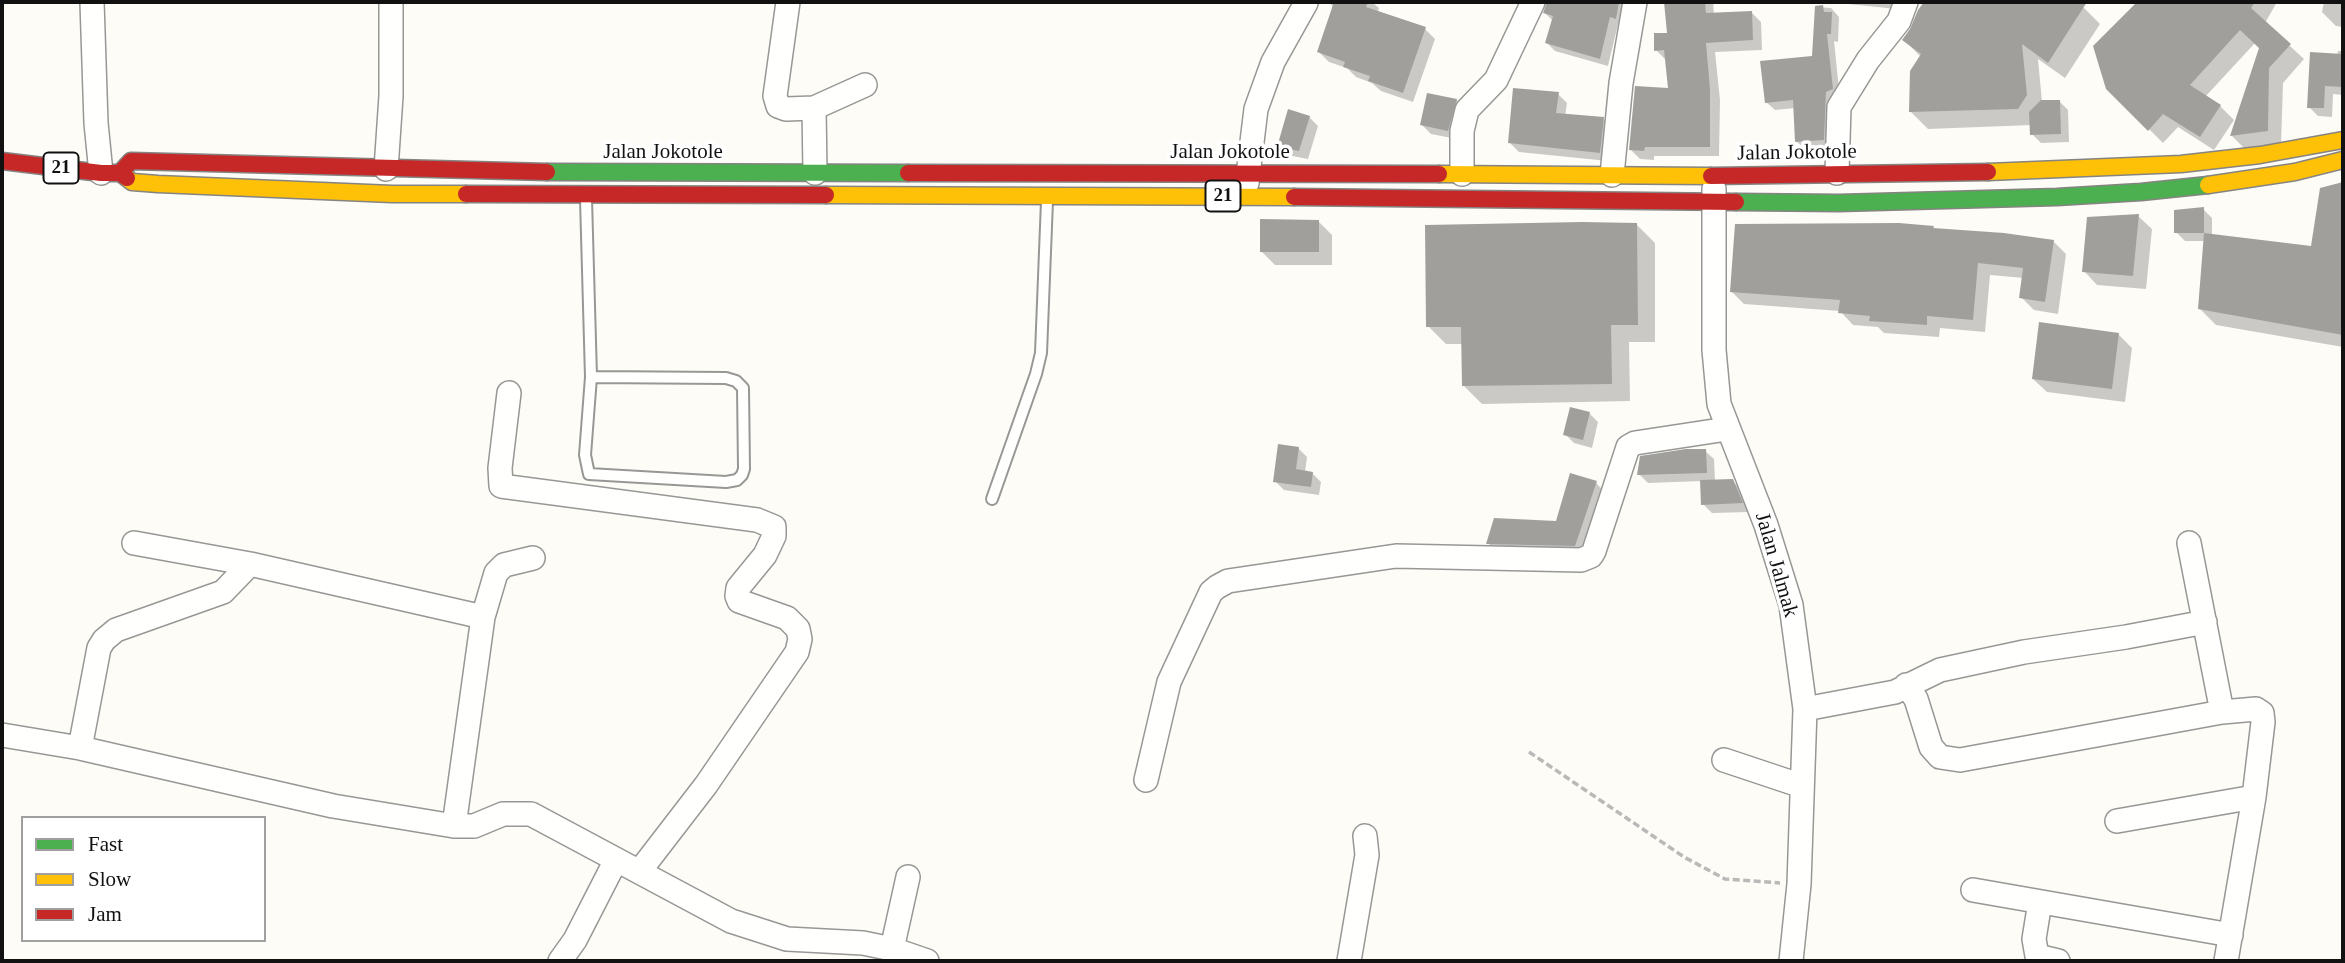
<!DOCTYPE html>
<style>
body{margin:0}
#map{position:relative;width:2345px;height:963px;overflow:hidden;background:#fdfcf7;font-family:Georgia,serif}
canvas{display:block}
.frame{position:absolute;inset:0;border:4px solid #111;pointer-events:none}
.legend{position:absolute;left:21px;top:816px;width:245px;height:126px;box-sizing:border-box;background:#fff;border:2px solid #a0a0a0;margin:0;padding:9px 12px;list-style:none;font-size:21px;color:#111}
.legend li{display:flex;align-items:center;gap:14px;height:35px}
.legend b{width:35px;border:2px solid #a0a0a0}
</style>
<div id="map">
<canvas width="2345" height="963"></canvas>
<div class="frame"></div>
<ul class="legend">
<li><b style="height:9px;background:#4caf50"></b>Fast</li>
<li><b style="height:9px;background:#ffc107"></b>Slow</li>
<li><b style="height:9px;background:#c62828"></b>Jam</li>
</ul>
</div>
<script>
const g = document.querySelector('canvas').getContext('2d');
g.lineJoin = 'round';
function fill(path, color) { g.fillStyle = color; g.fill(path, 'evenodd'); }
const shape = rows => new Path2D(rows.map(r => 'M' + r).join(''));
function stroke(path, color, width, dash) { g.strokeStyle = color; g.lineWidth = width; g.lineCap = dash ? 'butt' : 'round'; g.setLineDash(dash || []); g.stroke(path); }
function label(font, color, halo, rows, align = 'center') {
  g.font = font + ' Georgia,serif'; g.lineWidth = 7; g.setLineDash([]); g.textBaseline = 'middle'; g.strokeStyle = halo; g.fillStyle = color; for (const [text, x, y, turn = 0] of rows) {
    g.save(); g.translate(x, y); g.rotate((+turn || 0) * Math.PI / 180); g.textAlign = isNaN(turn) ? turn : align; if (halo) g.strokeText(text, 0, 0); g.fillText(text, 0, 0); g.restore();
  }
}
fill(shape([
 [1326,2,1372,2,1379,8,1378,12,1425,29,1435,39,1413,102,1381,91,1372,83,1356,77,1347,68,1329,62,1319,52,1333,10,1332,5],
 [1549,2,1625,2,1624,26,1618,24,1608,66,1555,51,1547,43,1553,21,1545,13],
 [1666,2,1713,2,1714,14,1751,12,1761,22,1762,50,1715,52,1720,100,1719,156,1654,156,1654,160,1640,159,1630,149,1670,89,1667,61,1656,50,1668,34],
 [1846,2,1898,2,1897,9,1848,4],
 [1926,2,2075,2,2083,7,2100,24,2065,78,2038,59,2042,102,2059,101,2068,110,2069,142,2041,143,2032,134,2032,125,1928,129,1910,111,1921,57,1904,40,1914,27,1919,11],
 [2139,2,2277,2,2265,23,2304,59,2283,83,2281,145,2246,150,2232,136,2261,49,2255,43,2205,97,2220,106,2234,120,2214,150,2178,127,2163,143,2108,88,2095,47],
 [2324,2,2343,2,2343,27,2336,26,2322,12],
 [1816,7,1831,8,1839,17,1838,42,1834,41,1840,99,1832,148,1805,149,1796,141,1795,108,1775,110,1766,102,1814,57],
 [2338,51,2343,51,2343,95,2333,94,2332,117,2318,116,2309,107,2337,55],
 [1558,94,1567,103,1565,116,1603,119,1612,128,1608,161,1519,152,1510,143],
 [1457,100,1465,109,1457,139,1431,134,1422,125],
 [1309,117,1318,126,1308,159,1287,155,1279,146],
 [2343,184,2343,347,2216,325,2199,308,2205,241,2185,241,2176,232,2203,209,2212,218,2212,235,2312,248,2321,190],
 [2138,216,2152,229,2146,289,2097,285,2084,271],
 [1318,221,1332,235,1332,265,1275,265,1262,252],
 [1637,225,1655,243,1655,342,1629,342,1630,401,1482,404,1464,386,1463,344,1446,344,1428,326],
 [1933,227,1936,230,2054,242,2066,254,2058,314,2034,310,2021,297,2024,278,1990,275,1985,332,1940,328,1939,337,1884,333,1878,327,1853,325,1840,311,1744,304,1731,291],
 [2118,334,2132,348,2125,402,2047,392,2033,379],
 [1589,413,1598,422,1592,448,1574,443,1565,434],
 [1298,448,1307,457,1305,472,1312,473,1321,482,1319,495,1284,490,1275,481],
 [1705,451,1714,459,1715,482,1732,481,1742,490,1750,512,1712,513,1703,504,1702,481,1648,483,1639,474],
 [1596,483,1608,495,1587,557,1500,555,1488,543,1557,522]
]), '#0003');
fill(shape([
 [1334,2,1368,2,1366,7,1426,27,1403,93,1368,81,1370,76,1343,67,1345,62,1317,52],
 [1547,2,1619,2,1616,19,1610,17,1600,59,1545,43,1553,16,1543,13],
 [1664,2,1705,2,1706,13,1752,11,1753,40,1706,43,1710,89,1710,147,1645,147,1644,151,1629,150,1635,86,1668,88,1664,50,1654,51,1654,33,1667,33],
 [1924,2,2087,2,2048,63,2022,44,2027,95,2018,109,1909,112,1910,71,1921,54,1902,40,1910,29,1918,10],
 [2137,2,2255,2,2251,8,2291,44,2269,68,2268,131,2230,136,2259,48,2240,30,2190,85,2221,105,2200,137,2163,114,2148,131,2106,89,2093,46],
 [1823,5,1824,12,1832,12,1831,34,1827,34,1833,89,1826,92,1824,140,1795,142,1793,100,1765,103,1760,61,1812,56,1815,6],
 [2310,52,2343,54,2343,87,2325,86,2324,108,2307,108],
 [1513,88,1559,92,1556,113,1604,117,1600,153,1508,143],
 [1427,93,1457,99,1448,131,1420,125],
 [2041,100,2060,100,2061,134,2030,135,2029,112],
 [1288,109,1310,116,1299,151,1277,147],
 [2343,182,2343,335,2198,309,2204,233,2311,246,2320,188],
 [2204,207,2204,233,2174,233,2174,210],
 [2139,214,2133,276,2082,272,2087,217],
 [1260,219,1319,220,1319,252,1260,252],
 [1582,222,1637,223,1638,325,1611,325,1612,384,1462,386,1461,327,1426,327,1425,225],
 [1899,223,1934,226,1933,228,2004,233,2054,240,2045,302,2019,298,2023,268,1978,263,1973,320,1927,316,1927,325,1869,321,1870,316,1838,313,1840,300,1730,292,1735,224],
 [2039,322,2119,333,2112,389,2032,379],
 [1570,407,1590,412,1583,440,1563,435],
 [1278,444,1299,447,1296,469,1313,472,1311,487,1273,482],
 [1686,449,1706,449,1707,473,1637,475,1640,456],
 [1570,473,1597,481,1575,546,1486,544,1494,518,1556,521],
 [1733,479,1743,503,1701,505,1700,480]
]), '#a19f9c');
const lane = shape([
 [586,199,591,377,585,455,589,474,726,482,737,480,742,475,744,469,743,388,736,381,726,378,591,377],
 [992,499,1036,374,1041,353,1047,201]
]);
const street = shape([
 [92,2,96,123,101,173],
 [788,2,775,96,778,106,786,109,814,108,815,173],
 [814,108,865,85],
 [386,169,391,96,391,2],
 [1837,173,1839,107,1868,60,1899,21,1906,2],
 [1462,174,1462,131,1467,110,1496,80,1533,2],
 [1612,175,1621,83,1635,2],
 [1247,183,1256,109,1273,62,1306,3],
 [1714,189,1714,350,1719,404,1766,525,1791,605,1805,709,1799,884,1791,961],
 [509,393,500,468,501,486,757,520,774,527,774,536,765,555,738,588,737,596,739,601,787,618,798,629,800,639,797,652,706,785,639,872],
 [134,543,250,564],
 [2189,543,2222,712],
 [483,617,496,573,504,565,533,558],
 [1906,685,1916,699,1931,747,1940,757,1960,760,2222,712,2256,709,2262,713,2263,722,2254,797,2226,961],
 [1805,709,1895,692,1940,670,2024,652,2126,637,2205,622],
 [2,735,80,748,333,806,454,826,474,826,503,814,531,814,731,921,787,939,863,943,892,949,927,961],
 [80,748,99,648,104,640,116,630,223,592,250,564,483,617,454,826],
 [1724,760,1802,786],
 [1146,780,1169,682,1211,592,1217,587,1228,581,1396,556,1581,560,1591,556,1594,551,1628,447,1635,443,1727,429],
 [2117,821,2254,797],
 [1973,890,2231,935],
 [2040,902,2034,939,2037,956,2058,961],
 [892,949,908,877],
 [560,961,575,940,616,860],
 [1349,961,1367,855,1365,836]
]);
const fast = shape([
 [547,172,908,173],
 [1736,202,1839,203,2057,197,2141,192,2208,185]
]);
const slow = shape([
 [1988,172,2181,164,2260,155,2343,140],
 [1439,174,1711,176],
 [127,178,132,182,158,184,392,194,466,194],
 [2208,185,2295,172,2343,160],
 [826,195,1294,197]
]);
const jam = shape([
 [2,161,101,173,120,173],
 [908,173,1439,174],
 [1711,176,1988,172],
 [127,178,120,173,131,161,547,172],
 [466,194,826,195],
 [1294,197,1736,202]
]);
stroke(lane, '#979795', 14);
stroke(street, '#979795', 26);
stroke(fast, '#858482', 19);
stroke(slow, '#858482', 19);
stroke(jam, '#858482', 19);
stroke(shape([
 [1529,752,1684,857,1725,879,1780,883]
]), '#b9b9b8', 3.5, [7, 3.5]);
stroke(lane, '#fffffe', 10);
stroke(street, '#fffffe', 23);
stroke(fast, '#4caf50', 16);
stroke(slow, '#ffc107', 16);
stroke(jam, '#c62828', 16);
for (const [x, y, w] of [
 [61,168,35],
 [1223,196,35]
]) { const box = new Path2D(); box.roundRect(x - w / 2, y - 15.5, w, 31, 5); g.fillStyle = '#fff'; g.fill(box); stroke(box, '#111', 2); }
label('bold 19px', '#111', null, [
 ["21",61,168],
 ["21",1223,196]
]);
label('21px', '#111', '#fff', [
 ["Jalan Jokotole",663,152],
 ["Jalan Jokotole",1230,152],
 ["Jalan Jokotole",1797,153,-1],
 ["Jalan Jalmak",1776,565,74]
]);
</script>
